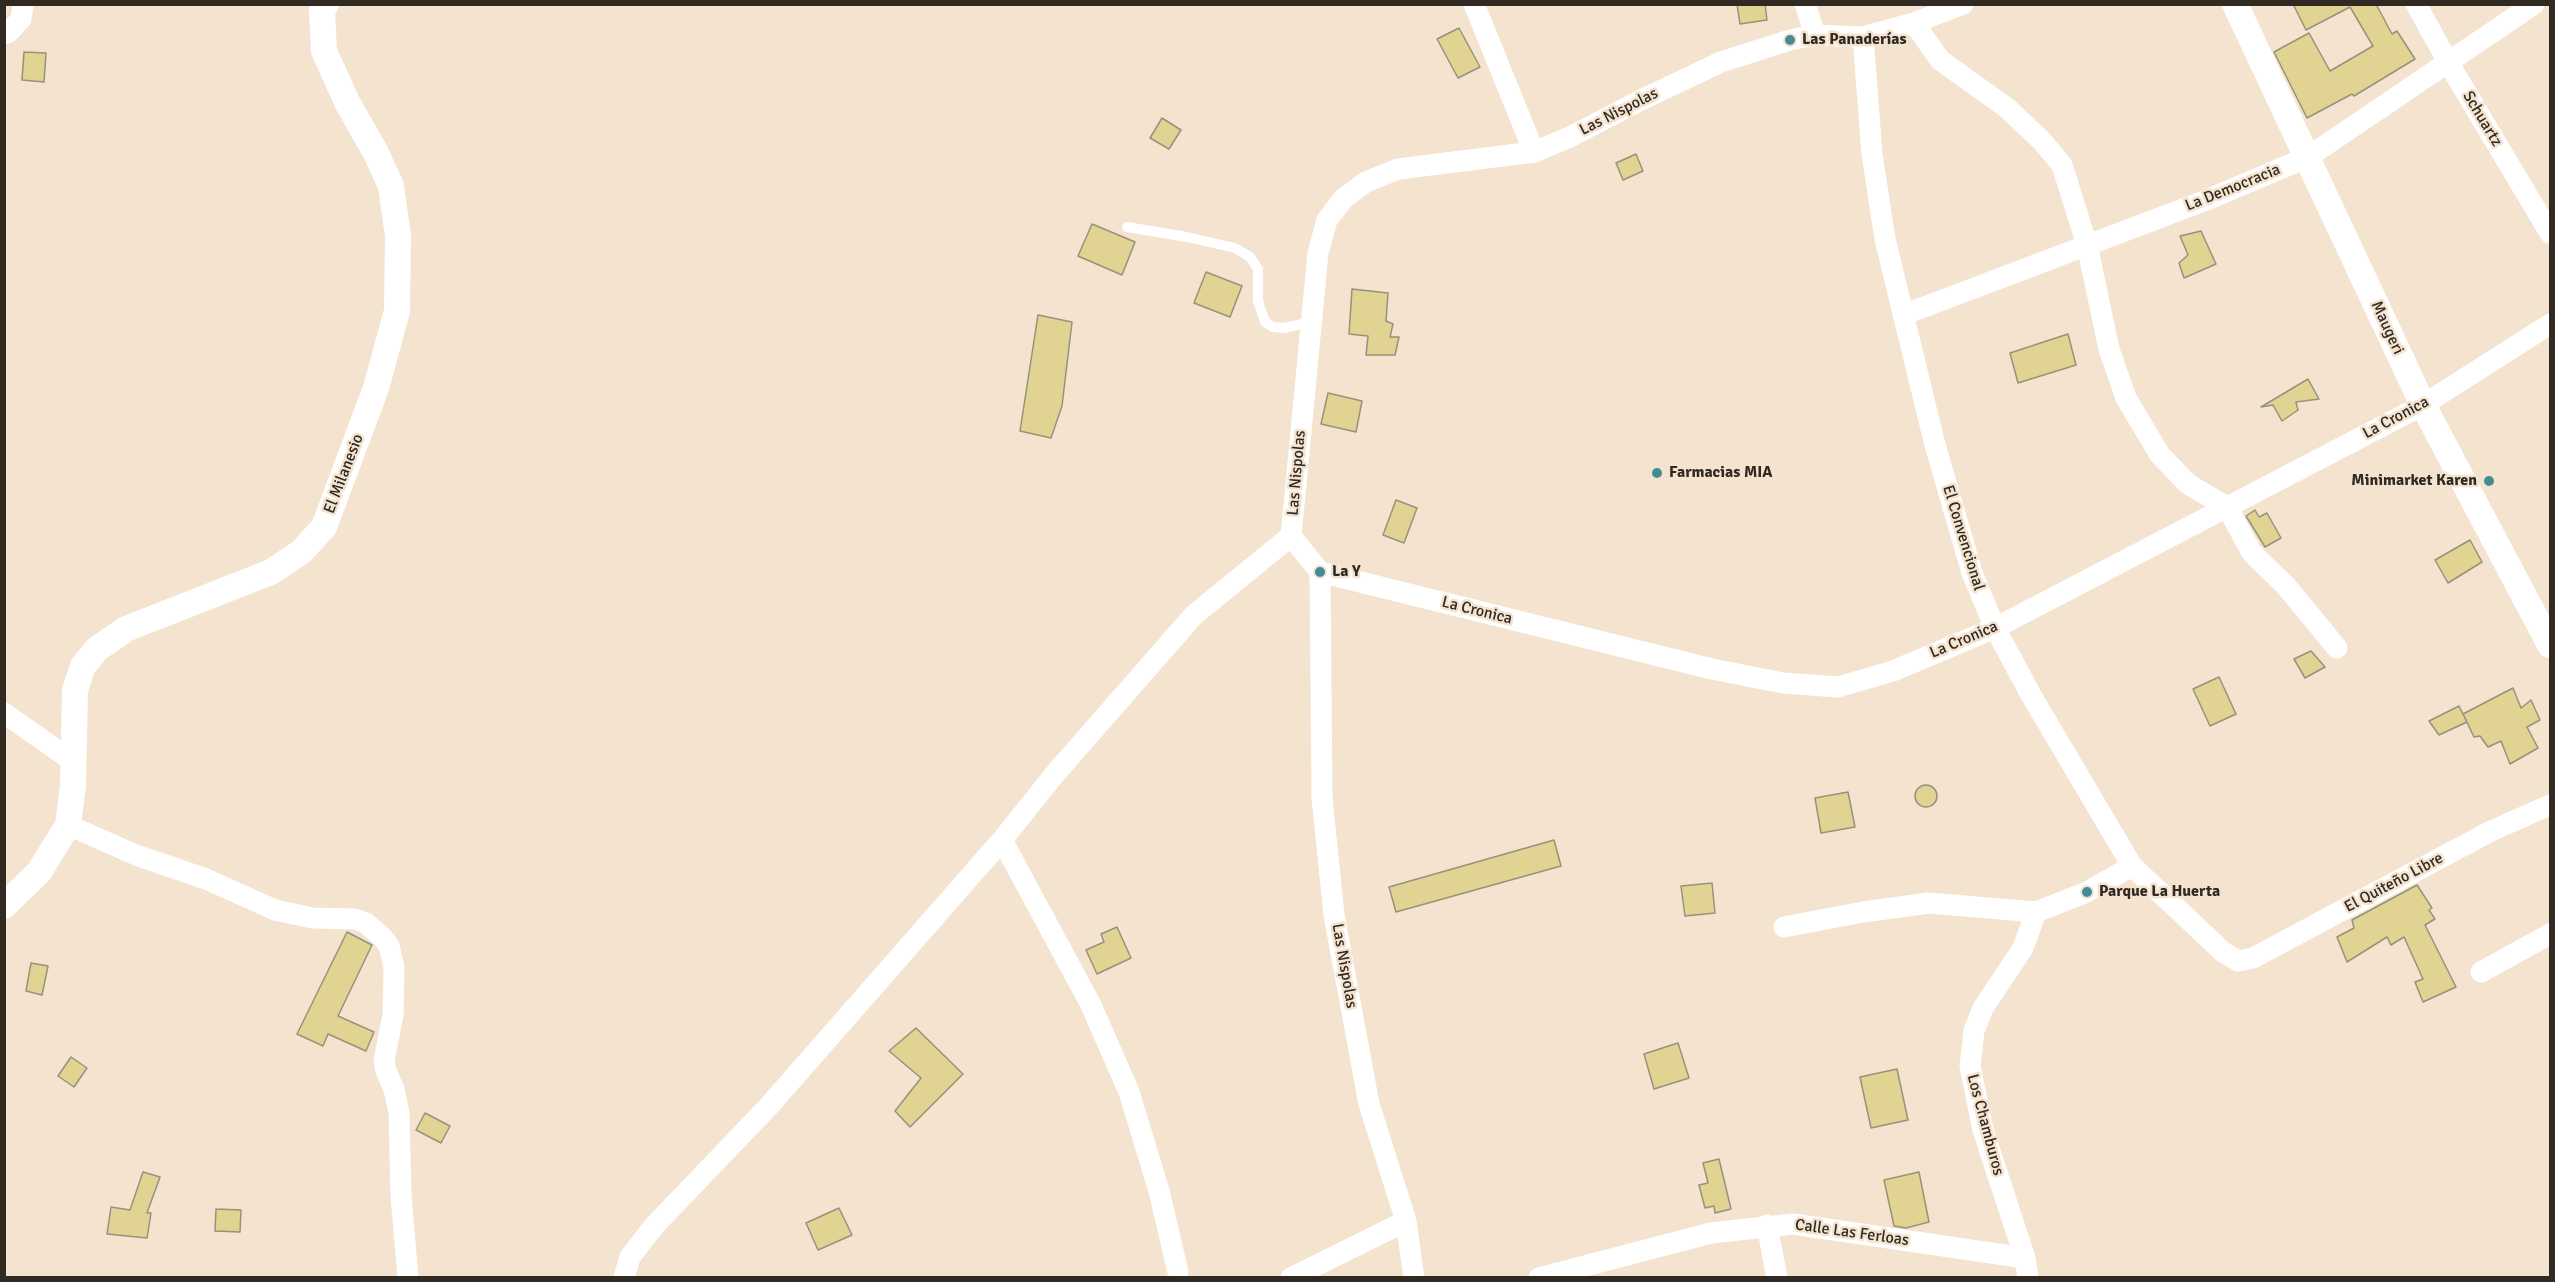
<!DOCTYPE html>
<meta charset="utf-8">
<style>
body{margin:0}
#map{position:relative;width:2555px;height:1282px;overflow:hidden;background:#f4e3cf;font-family:Signika,sans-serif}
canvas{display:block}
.frame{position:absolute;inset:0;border:6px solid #312a23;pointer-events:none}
</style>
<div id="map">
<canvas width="2555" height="1282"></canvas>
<div class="frame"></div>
</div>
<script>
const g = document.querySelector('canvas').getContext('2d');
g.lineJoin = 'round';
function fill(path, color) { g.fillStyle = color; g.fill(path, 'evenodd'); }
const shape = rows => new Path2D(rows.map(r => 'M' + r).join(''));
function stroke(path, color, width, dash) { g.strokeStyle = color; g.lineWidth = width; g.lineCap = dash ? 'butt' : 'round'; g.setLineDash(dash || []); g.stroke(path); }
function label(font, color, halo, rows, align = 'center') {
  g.font = font + ' Signika,sans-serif'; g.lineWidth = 5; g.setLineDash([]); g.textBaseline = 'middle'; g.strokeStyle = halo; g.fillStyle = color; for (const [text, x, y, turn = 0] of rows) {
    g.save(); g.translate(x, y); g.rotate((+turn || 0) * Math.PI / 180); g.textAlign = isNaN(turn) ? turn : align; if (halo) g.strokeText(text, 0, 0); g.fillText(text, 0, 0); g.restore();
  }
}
const building = shape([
 [1737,4,1765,4,1767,20,1740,24,1737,4],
 [2293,4,2376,4,2392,34,2397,31,2415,59,2354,96,2352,94,2307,118,2274,52,2309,33,2330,71,2373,46,2350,7,2306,30,2293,4],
 [1459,28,1480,67,1458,78,1437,39,1459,28],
 [24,52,46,53,44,82,22,80,24,52],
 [1162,118,1181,130,1169,149,1150,138,1162,118],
 [1636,154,1643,171,1623,180,1616,163,1636,154],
 [1092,224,1135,242,1122,275,1078,256,1092,224],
 [2201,231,2216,264,2184,278,2179,263,2188,255,2180,236,2201,231],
 [1206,272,1242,286,1230,317,1194,303,1206,272],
 [1352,289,1388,293,1386,321,1393,324,1390,337,1399,337,1395,355,1366,355,1368,336,1349,334,1352,289],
 [1038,315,1072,322,1062,406,1051,438,1020,431,1038,315],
 [2068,334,2076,365,2018,383,2010,353,2068,334],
 [2308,379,2319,399,2296,402,2298,410,2282,421,2273,405,2261,407,2308,379],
 [1328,393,1362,401,1356,432,1321,424,1328,393],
 [1396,500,1417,508,1404,543,1383,535,1396,500],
 [2255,510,2259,517,2267,513,2281,538,2265,547,2246,516,2255,510],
 [2470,540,2482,562,2448,583,2435,560,2470,540],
 [2311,651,2325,667,2305,678,2294,659,2311,651],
 [2219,677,2236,714,2210,726,2193,689,2219,677],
 [2513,688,2521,708,2531,700,2540,720,2527,727,2538,748,2510,764,2501,741,2488,747,2480,736,2474,737,2463,714,2513,688],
 [2459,706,2467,722,2439,735,2429,721,2459,706],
 '1915 796a11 11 0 1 1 22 0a11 11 0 1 1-22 0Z',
 [1848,792,1855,827,1821,833,1815,798,1848,792],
 [1554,840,1561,866,1396,912,1389,887,1554,840],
 [1712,883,1715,913,1685,916,1681,886,1712,883],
 [2417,885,2432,908,2429,910,2435,919,2425,925,2456,987,2423,1002,2415,982,2423,979,2404,937,2391,945,2387,937,2347,962,2337,937,2354,928,2352,920,2417,885],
 [1117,927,1131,958,1097,974,1086,950,1104,942,1101,934,1117,927],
 [347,932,372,945,338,1016,374,1032,366,1051,328,1034,323,1046,297,1034,347,932],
 [31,963,48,966,42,995,26,991,31,963],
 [916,1028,963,1074,910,1127,895,1111,921,1078,889,1051,916,1028],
 [1678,1043,1689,1078,1654,1089,1644,1054,1678,1043],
 [71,1057,87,1068,74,1087,58,1076,71,1057],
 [1897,1069,1908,1120,1871,1128,1860,1077,1897,1069],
 [425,1113,450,1126,441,1143,416,1130,425,1113],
 [1719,1159,1731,1209,1715,1213,1714,1206,1705,1208,1699,1185,1708,1183,1703,1163,1719,1159],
 [143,1172,160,1177,147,1213,151,1213,147,1238,107,1234,111,1207,130,1210,143,1172],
 [1919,1172,1929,1222,1906,1228,1894,1226,1884,1180,1919,1172],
 [839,1208,852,1235,818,1250,806,1223,839,1208],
 [216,1209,241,1210,240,1232,215,1231,216,1209]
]);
fill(building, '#e1d391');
stroke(building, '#97927c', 1.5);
stroke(shape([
 [1127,227,1187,237,1235,248,1250,257,1258,269,1258,301,1265,322,1273,327,1284,328,1311,322]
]), '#fff', 10);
stroke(shape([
 [1474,4,1534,152],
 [1805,4,1815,35],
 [2416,4,2449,64,2550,233],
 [1914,23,1940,60,2007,108,2042,141,2062,165,2087,245,2109,349,2126,398,2160,455,2188,484,2227,507,2252,553,2286,586,2337,648],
 [4,34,9,32,21,19,23,4],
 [1863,37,1872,154,1885,239,1934,441,1972,573,1995,628,2031,695,2132,866,2223,952,2238,961,2253,958,2491,831,2550,805],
 [1903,315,2204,201,2308,157,2534,4],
 [1320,572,1712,669,1783,683,1838,687,1893,671,1995,628,2423,405,2550,324],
 [4,713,74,762],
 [68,825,136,855,206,879,275,910,312,918,355,919,366,923,382,937,389,946,394,967,393,1015,384,1061,386,1071,394,1089,399,1113,401,1196,408,1278],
 [1002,840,1091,1005,1129,1092,1159,1191,1178,1272],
 [1784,927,1863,912,1929,903,2036,912],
 [2481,972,2550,934],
 [1767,1225,1777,1278],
 [624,1278,630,1257,654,1226,768,1107,1002,840,1054,775,1194,615,1291,536],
 [1291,1278,1406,1221],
 [1414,1278,1406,1221,1369,1104,1334,915,1322,798,1320,572,1291,536,1318,253,1327,220,1344,198,1366,182,1398,169,1534,152,1570,137,1641,100,1721,62,1790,40,1815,35,1863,37,1914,23,1963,4],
 [1539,1278,1711,1233,1793,1224,2025,1258],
 [2028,1278,2025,1258,1983,1130,1970,1066,1974,1031,1983,1008,2023,948,2036,912,2087,892,2132,866]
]), '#fff', 21);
stroke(shape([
 [2235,4,2423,405,2550,645],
 [4,906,39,872,68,825,73,785,75,690,83,666,97,649,126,629,271,572,301,552,324,527,376,388,397,311,398,236,391,186,376,153,347,102,324,51,322,11,326,4]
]), '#fff', 26);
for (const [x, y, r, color] of [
 [1790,40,6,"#448b95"],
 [1657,473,6,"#448b95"],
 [2489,481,6,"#448b95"],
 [1320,572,6,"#448b95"],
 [2087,892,6,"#448b95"]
]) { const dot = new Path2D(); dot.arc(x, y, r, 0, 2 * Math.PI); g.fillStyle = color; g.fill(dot); stroke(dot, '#f4e3cf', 2); }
label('bold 16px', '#312a23', '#f4e3cf', [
 ["Las Panaderías",1802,40],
 ["Farmacias MIA",1669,473],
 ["Minimarket Karen",2477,481,"right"],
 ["La Y",1332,572],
 ["Parque La Huerta",2099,892]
], 'left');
label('16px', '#312a23', '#f4e3cf', [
 ["Las Nispolas",1619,112,-27],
 ["Schuartz",2482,119,59],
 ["La Democracia",2233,188,-22],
 ["Maugeri",2387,328,65],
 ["La Cronica",2396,418,-28],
 ["Las Nispolas",1297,473,-85],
 ["El Milanesio",344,474,-69],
 ["El Convencional",1963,538,73],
 ["La Cronica",1477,611,14],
 ["La Cronica",1964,640,-23],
 ["El Quiteño Libre",2394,883,-28],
 ["Las Nispolas",1344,966,80],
 ["Los Chamburos",1985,1125,75],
 ["Calle Las Ferloas",1852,1233,8]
]);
</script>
